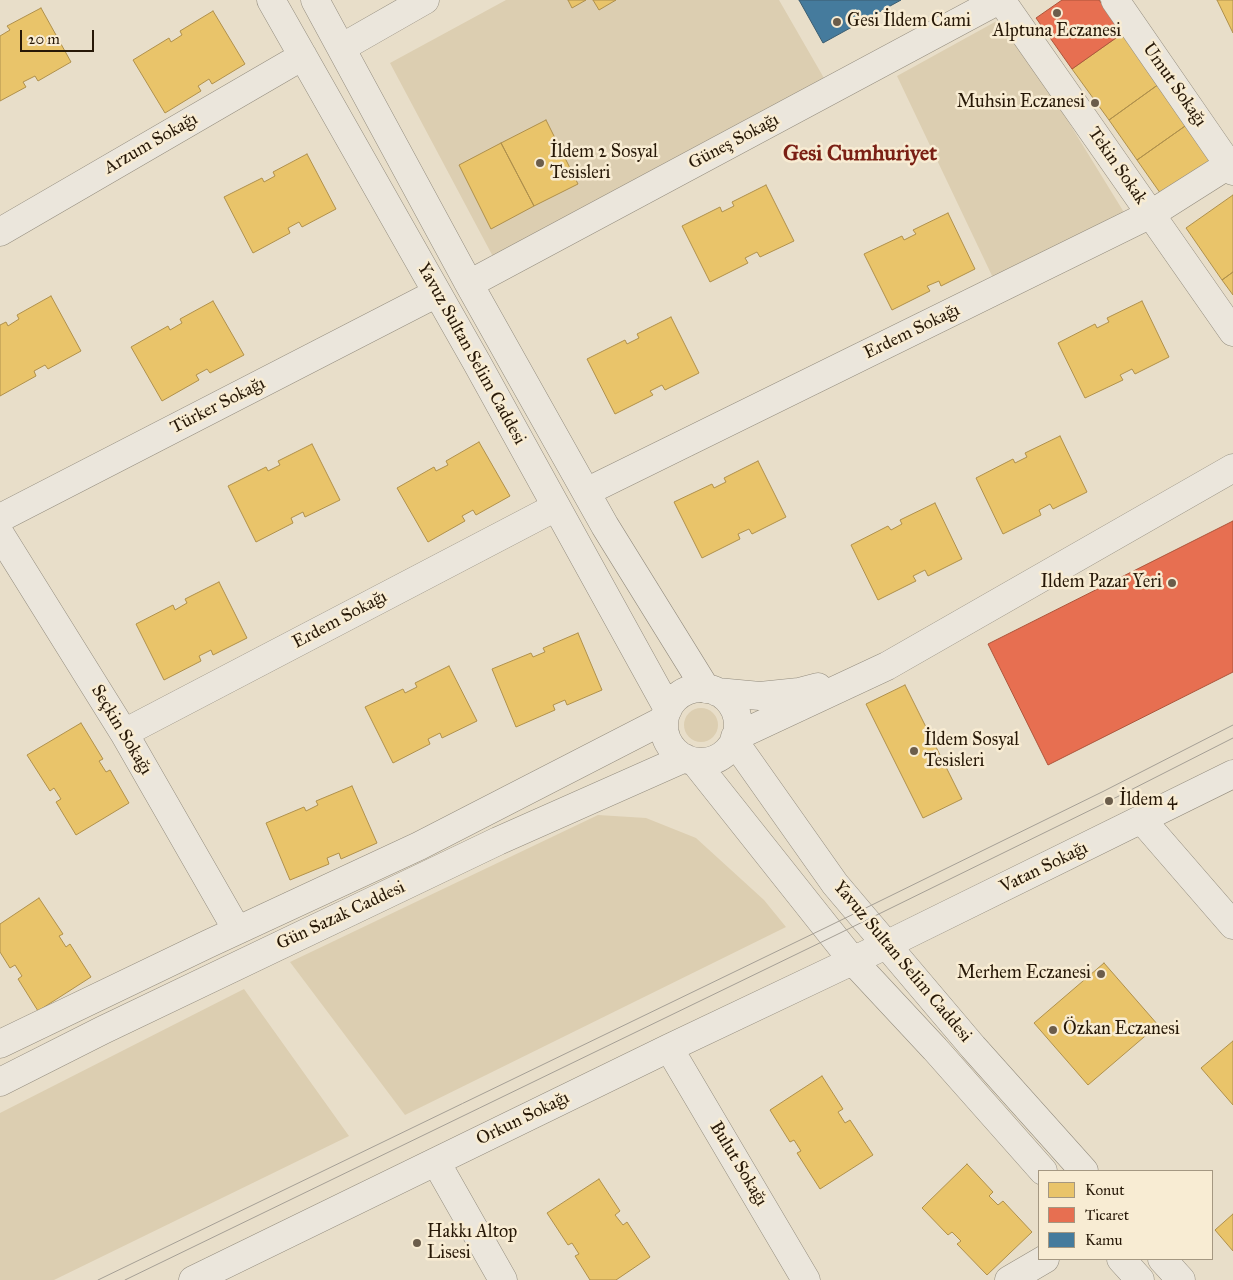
<!DOCTYPE html>
<meta charset="utf-8">
<style>
body{margin:0}
#map{position:relative;width:1233px;height:1280px;overflow:hidden;background:#e8dec9;font-family:"IM FELL Great Primer",serif}
canvas{display:block}
.legend{position:absolute;left:1038px;top:1170px;width:175px;height:90px;box-sizing:border-box;background:#f8ecd3;border:1px solid #a49781;margin:0;padding:6px 9px;list-style:none;font-size:15px;color:#271807}
.legend li{display:flex;align-items:center;gap:10px;height:25px}
.legend b{width:25px;border:1px solid #a49781}
.scale{position:absolute;left:20px;top:30px;width:74px;height:22px;box-sizing:border-box;border:2px solid #271807;border-top:0;padding-left:6px;font-size:15px;line-height:18px;white-space:nowrap;color:#271807;-webkit-text-stroke:4px #f8ecd3;paint-order:stroke}
</style>
<div id="map">
<canvas width="1233" height="1280"></canvas>
<ul class="legend">
<li><b style="height:14px;background:#e9c46a"></b>Konut</li>
<li><b style="height:14px;background:#e76f51"></b>Ticaret</li>
<li><b style="height:14px;background:#457b9d"></b>Kamu</li>
</ul>
<div class="scale">20 m</div>
</div>
<script>
const g = document.querySelector('canvas').getContext('2d');
g.lineJoin = 'round';
function fill(path, color) { g.fillStyle = color; g.fill(path, 'evenodd'); }
const shape = rows => new Path2D(rows.map(r => 'M' + r).join(''));
function stroke(path, color, width, dash) { g.strokeStyle = color; g.lineWidth = width; g.lineCap = dash ? 'butt' : 'round'; g.setLineDash(dash || []); g.stroke(path); }
function label(font, color, halo, rows, align = 'center') {
  g.font = font + ' "IM FELL Great Primer",serif'; g.lineWidth = 5; g.setLineDash([]); g.textBaseline = 'middle'; g.strokeStyle = halo; g.fillStyle = color; for (const [text, x, y, turn = 0] of rows) {
    g.save(); g.translate(x, y); g.rotate((+turn || 0) * Math.PI / 180); g.textAlign = isNaN(turn) ? turn : align; if (halo) g.strokeText(text, 0, 0); g.fillText(text, 0, 0); g.restore();
  }
}
fill(shape([
 [506,0,779,0,832,92,498,266,390,63],
 [1004,17,1125,214,995,282,897,76],
 '684 725a17 17 0 1 1 34 0a17 17 0 1 1-34 0Z',
 [598,815,646,818,696,838,764,900,786,927,405,1115,290,962],
 [244,989,349,1136,54,1280,0,1280,0,1113]
]), '#dcceb1');
const homes = shape([
 [568,0,586,0,572,8,568,0],
 [593,0,616,0,599,10,593,0],
 [1217,0,1233,0,1233,33,1217,0],
 [41,8,71,62,38,81,35,76,23,82,26,87,0,101,0,36,10,30,7,26,41,8],
 [213,11,245,64,212,84,209,79,198,86,201,91,165,113,133,60,169,38,171,42,182,35,180,31,213,11],
 [1123,33,1159,84,1109,120,1072,69,1123,33],
 [1159,84,1188,124,1137,160,1109,120,1159,84],
 [546,120,578,184,534,206,501,143,546,120],
 [1188,124,1214,161,1163,197,1137,160,1188,124],
 [501,143,534,206,491,229,459,165,501,143],
 [307,154,336,209,302,227,299,222,288,228,290,233,253,253,224,197,262,178,264,182,275,176,273,172,307,154],
 [766,185,794,241,760,257,757,252,745,258,748,263,710,282,682,226,720,207,722,212,734,206,732,202,766,185],
 [1233,195,1233,272,1222,280,1186,228,1233,195],
 [948,213,975,269,941,286,939,281,927,286,930,291,892,310,864,254,902,236,904,240,916,234,913,230,948,213],
 [1233,272,1233,295,1222,280,1233,272],
 [51,296,81,351,48,369,45,365,34,371,36,376,0,396,0,325,6,322,8,326,19,319,17,315,51,296],
 [213,301,244,355,210,373,207,369,196,375,199,380,162,401,131,347,168,326,170,330,182,323,180,319,213,301],
 [1142,301,1169,357,1135,374,1132,369,1120,375,1123,380,1085,398,1058,343,1095,324,1097,328,1109,322,1107,318,1142,301],
 [671,317,699,373,665,390,662,385,650,391,653,395,615,414,587,359,625,340,627,344,639,338,637,334,671,317],
 [1060,436,1087,492,1053,509,1050,504,1039,510,1041,515,1003,534,976,478,1013,459,1015,463,1027,457,1025,453,1060,436],
 [479,442,510,496,476,515,473,510,462,516,465,521,428,542,397,488,434,467,436,471,448,465,446,461,479,442],
 [312,444,340,500,305,517,303,512,291,518,293,523,256,542,228,486,266,467,268,471,280,465,278,461,312,444],
 [758,461,786,517,752,534,749,529,738,534,740,539,702,558,674,502,712,484,714,488,726,482,724,478,758,461],
 [935,503,962,559,928,576,925,570,913,576,916,581,878,600,851,545,888,526,891,530,902,524,900,520,935,503],
 [219,582,247,638,213,655,211,650,199,656,201,661,164,680,136,624,173,605,175,610,187,603,185,599,219,582],
 [578,633,602,690,567,705,565,700,553,705,555,710,516,727,492,669,531,653,533,657,545,652,543,648,578,633],
 [449,666,477,721,442,738,440,733,428,739,430,744,393,763,365,707,403,689,405,693,417,687,415,683,449,666],
 [905,685,962,799,923,818,866,704,905,685],
 [81,723,103,759,99,761,106,772,110,770,129,803,76,835,56,802,61,799,54,788,50,791,27,755,81,723],
 [352,786,377,843,341,859,339,853,327,858,329,864,290,880,266,823,304,807,306,811,318,805,316,801,352,786],
 [39,898,63,934,59,936,66,947,70,944,91,977,38,1011,18,979,22,976,15,965,10,968,0,952,0,924,39,898],
 [1104,963,1158,1025,1088,1085,1034,1023,1104,963],
 [1233,1041,1233,1105,1201,1068,1233,1041],
 [822,1076,843,1109,838,1112,845,1123,850,1120,873,1155,820,1189,797,1153,801,1151,794,1140,790,1142,770,1110,822,1076],
 [967,1164,993,1192,989,1196,998,1205,1003,1201,1032,1232,987,1275,957,1244,961,1241,952,1232,948,1235,922,1208,967,1164],
 [599,1179,620,1211,615,1215,623,1225,627,1222,650,1257,616,1280,590,1280,575,1256,579,1254,572,1243,568,1245,547,1213,599,1179],
 [1233,1214,1233,1251,1215,1230,1233,1214]
]);
fill(homes, '#e9c46a');
stroke(homes, '#af904c', 1);
const shops = shape([
 [1062,0,1099,0,1123,33,1072,69,1036,18,1062,0],
 [1233,521,1233,672,1048,765,988,644,1233,521]
]);
fill(shops, '#e76f51');
stroke(shops, '#ad553b', 1);
const public = shape([
 [799,0,901,0,823,43,799,0]
]);
fill(public, '#457b9d');
stroke(public, '#3c5d70', 1);
const minor = shape([
 [271,0,477,363,668,709],
 [315,0,469,284,605,526,706,689],
 [1001,0,1233,332],
 [1115,0,1233,171],
 [341,48,425,0],
 [0,232,303,56],
 [469,284,999,0],
 [586,492,1151,214,1233,162],
 [0,518,437,293],
 [0,534,124,733,237,930],
 '664 725a37 37 0 1 1 74 0a37 37 0 1 1-74 0Z',
 [717,692,760,696,799,692,818,687],
 [124,733,556,507],
 [735,737,887,666,1233,468],
 [734,741,835,884,973,1047,1084,1171],
 [695,762,853,961,935,1049,1043,1171],
 [1142,820,1233,925],
 [0,1044,208,944,419,846,664,720],
 [669,1048,806,1280],
 [0,1082,103,1030,498,841,685,758],
 [436,1162,503,1280],
 [1121,1259,1140,1280],
 [1162,1259,1181,1280],
 [193,1280,669,1048,886,945,1233,774],
 [1009,1280,1045,1259]
]);
stroke(minor, '#938c7e', 29);
stroke(minor, '#ebe6dc', 28);
stroke(shape([
 [98,1280,827,927,1104,791,1233,725],
 [125,1280,834,936,1109,801,1233,738]
]), '#a59f95', 1);
for (const [x, y, r, color] of [
 [1057,13,5,"#6b5d4b"],
 [837,22,5,"#6b5d4b"],
 [1095,103,5,"#6b5d4b"],
 [540,163,5,"#6b5d4b"],
 [1172,583,5,"#6b5d4b"],
 [914,751,5,"#6b5d4b"],
 [1109,801,5,"#6b5d4b"],
 [1101,974,5,"#6b5d4b"],
 [1053,1030,5,"#6b5d4b"],
 [417,1243,5,"#6b5d4b"]
]) { const dot = new Path2D(); dot.arc(x, y, r, 0, 2 * Math.PI); g.fillStyle = color; g.fill(dot); stroke(dot, '#f8ecd3', 2); }
label('18px', '#271807', '#f8ecd3', [
 ["Gesi İldem Cami",847,22],
 ["Alptuna Eczanesi",1057,32,"center"],
 ["Muhsin Eczanesi",1085,103,"right"],
 ["İldem 2 Sosyal",550,153],
 ["Tesisleri",550,174],
 ["Ildem Pazar Yeri",1162,583,"right"],
 ["İldem Sosyal",924,741],
 ["Tesisleri",924,762],
 ["İldem 4",1119,801],
 ["Merhem Eczanesi",1091,974,"right"],
 ["Özkan Eczanesi",1063,1030],
 ["Hakkı Altop",427,1233],
 ["Lisesi",427,1254]
], 'left');
label('18px', '#271807', '#f8ecd3', [
 ["Umut Sokağı",1174,85,55],
 ["Güneş Sokağı",734,142,-28],
 ["Arzum Sokağı",151,144,-30],
 ["Tekin Sokak",1117,166,55],
 ["Erdem Sokağı",912,332,-26],
 ["Yavuz Sultan Selim Caddesi",471,354,61],
 ["Türker Sokağı",218,406,-27],
 ["Erdem Sokağı",340,620,-28],
 ["Seçkin Sokağı",121,730,59],
 ["Vatan Sokağı",1044,868,-26],
 ["Gün Sazak Caddesi",341,916,-25],
 ["Yavuz Sultan Selim Caddesi",902,962,50],
 ["Orkun Sokağı",523,1119,-26],
 ["Bulut Sokağı",738,1164,59]
]);
label('bold 22px', '#7a1f14', '#f8ecd3', [
 ["Gesi Cumhuriyet",860,155]
]);
</script>
